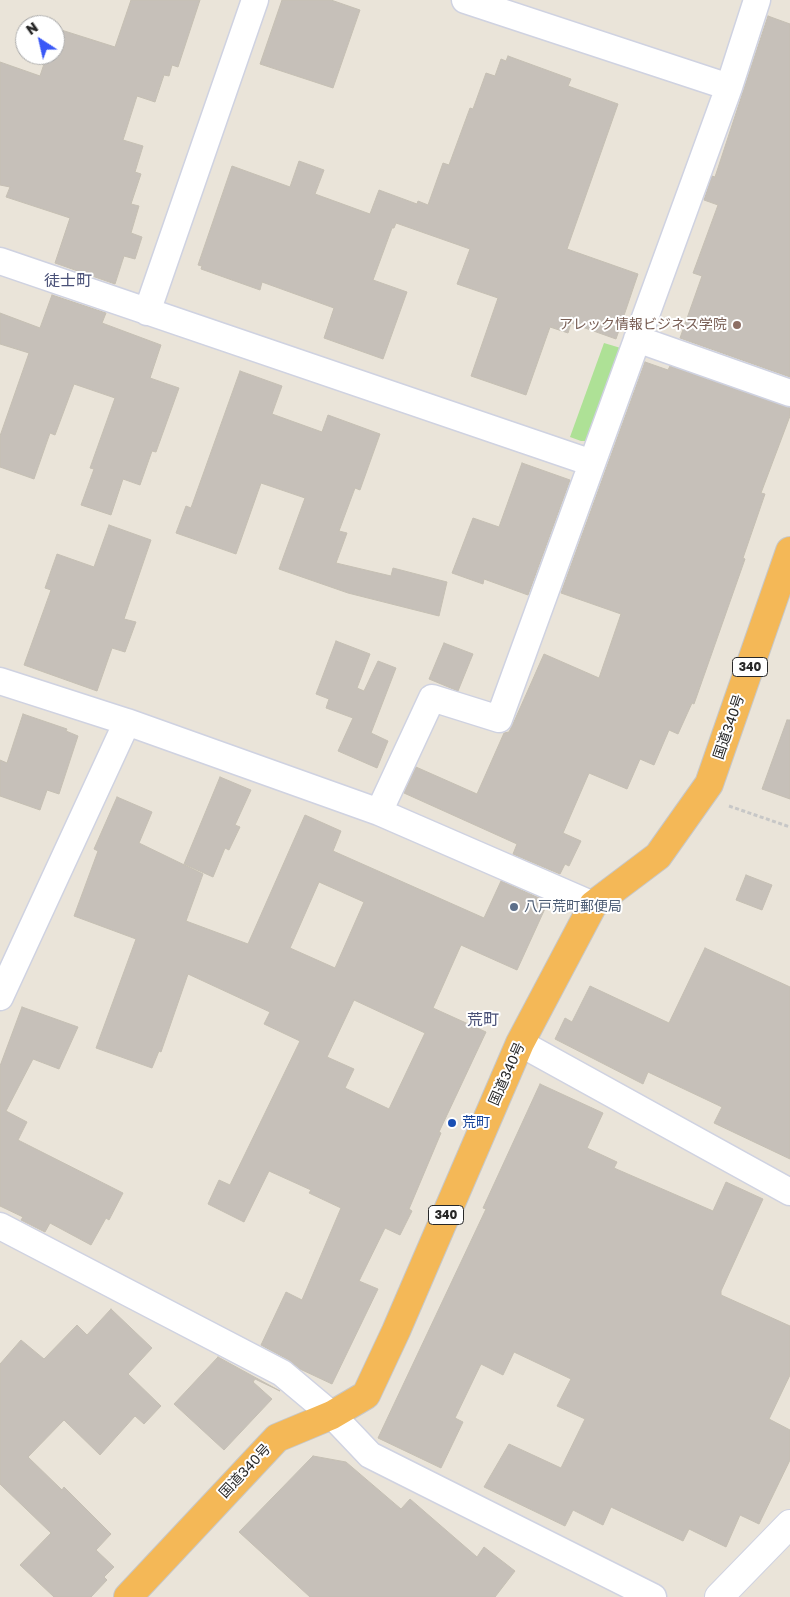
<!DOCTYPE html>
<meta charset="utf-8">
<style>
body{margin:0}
#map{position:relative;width:790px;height:1597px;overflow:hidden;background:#eae4d9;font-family:"Golos Text",sans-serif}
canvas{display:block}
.north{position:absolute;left:15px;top:15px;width:50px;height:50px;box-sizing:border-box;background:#fff;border:1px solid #a9a9a9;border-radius:50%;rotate:325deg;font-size:14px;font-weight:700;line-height:20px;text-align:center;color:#282828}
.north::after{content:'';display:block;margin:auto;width:18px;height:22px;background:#3a58f7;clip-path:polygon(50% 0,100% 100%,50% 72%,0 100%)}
</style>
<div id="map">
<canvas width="790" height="1597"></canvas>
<div class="north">N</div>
</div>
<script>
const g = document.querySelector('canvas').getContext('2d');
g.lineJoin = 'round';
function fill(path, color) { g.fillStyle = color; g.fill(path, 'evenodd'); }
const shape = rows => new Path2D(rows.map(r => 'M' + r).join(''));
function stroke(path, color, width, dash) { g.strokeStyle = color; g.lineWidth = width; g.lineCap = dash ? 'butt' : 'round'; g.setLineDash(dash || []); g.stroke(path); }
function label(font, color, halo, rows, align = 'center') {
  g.font = font + ' "Golos Text","Noto Sans JP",sans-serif'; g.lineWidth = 4; g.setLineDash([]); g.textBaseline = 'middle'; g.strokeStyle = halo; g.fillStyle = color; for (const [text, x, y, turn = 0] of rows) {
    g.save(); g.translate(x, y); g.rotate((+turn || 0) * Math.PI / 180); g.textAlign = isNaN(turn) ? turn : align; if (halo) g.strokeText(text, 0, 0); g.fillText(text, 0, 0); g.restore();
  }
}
fill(shape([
 [604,343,624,349,586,441,581,441,570,437]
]), '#aee196');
const building = shape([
 [131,0,200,0,178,67,172,65,169,76,164,75,155,102,137,96,123,140,143,146,135,172,141,174,131,204,139,206,131,233,142,237,135,259,124,256,115,284,55,263,70,218,6,197,10,187,0,185,0,62,40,76,47,55,55,55,55,28,115,47,131,0],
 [282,0,331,0,360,10,333,88,260,64,282,0],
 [768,16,790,24,790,377,680,338,702,276,693,273,718,205,704,200,712,176,715,177,768,16],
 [508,56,571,79,568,86,618,104,567,249,638,274,616,339,571,323,568,333,550,327,526,395,471,376,498,298,457,284,470,249,396,223,394,228,392,228,373,280,407,292,383,359,324,338,334,308,262,282,260,290,201,269,202,266,198,265,232,166,290,187,299,161,324,170,315,194,370,214,379,190,417,204,418,201,428,205,443,163,449,165,470,108,473,109,486,73,495,76,501,59,506,61,508,56],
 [52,295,106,313,102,323,161,345,150,378,179,388,156,452,152,451,140,485,123,479,111,515,81,505,94,469,90,468,115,398,74,384,55,435,50,433,34,479,0,467,0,436,29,353,0,344,0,313,40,328,52,295],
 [645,362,668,370,670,366,790,408,790,416,761,493,765,494,743,558,745,559,694,704,692,703,678,734,669,730,654,765,640,759,627,789,589,773,563,833,581,841,569,866,565,864,560,874,513,854,517,844,404,793,416,767,477,794,504,733,509,732,513,724,544,654,599,678,621,614,561,593,645,362],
 [240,371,282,386,272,414,322,432,328,415,380,434,360,490,355,488,339,531,347,533,336,563,391,576,393,568,447,582,439,616,348,593,279,569,305,498,261,483,236,554,176,533,186,506,191,508,240,371],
 [522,463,570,480,528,595,484,579,483,584,452,573,473,518,499,527,522,463],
 [109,525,151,540,124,619,136,622,125,652,112,648,97,691,24,665,51,590,45,588,57,554,94,567,109,525],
 [336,641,370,654,357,688,364,691,378,661,396,668,371,733,388,741,377,768,338,751,353,718,326,708,329,699,316,694,336,641],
 [444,643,473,654,458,691,429,679,444,643],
 [23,714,67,729,66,731,78,736,59,794,47,790,40,810,0,796,0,760,7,763,23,714],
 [787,720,790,720,790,799,762,789,787,720],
 [220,777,251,790,235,825,240,827,229,850,225,848,213,877,184,864,220,777],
 [117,797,152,812,139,843,203,874,186,921,248,944,305,815,341,831,333,851,484,918,501,881,548,902,517,970,461,945,433,1008,486,1032,439,1132,441,1133,409,1209,412,1211,400,1235,385,1228,359,1281,378,1289,332,1384,300,1369,289,1360,261,1345,286,1292,302,1300,341,1208,309,1193,311,1190,269,1171,244,1222,208,1204,219,1180,230,1185,300,1041,264,1024,270,1012,188,974,161,1052,159,1051,152,1068,96,1048,136,939,74,916,98,851,94,849,117,797],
 [319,882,364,902,335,968,290,948,319,882],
 [354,1000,425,1033,389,1109,345,1088,354,1069,327,1057,354,1000],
 [746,875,772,885,762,910,736,900,746,875],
 [705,948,790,987,790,1159,714,1123,722,1107,648,1072,643,1084,555,1039,565,1018,572,1022,590,986,669,1023,705,948],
 [22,1007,78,1027,59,1069,33,1059,6,1111,27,1122,18,1140,123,1193,109,1220,106,1218,91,1245,50,1223,45,1232,21,1220,23,1217,0,1206,0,1066,22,1007],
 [540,1084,603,1113,587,1148,617,1162,614,1168,713,1211,726,1182,763,1199,721,1291,721,1295,790,1326,790,1375,769,1419,790,1430,790,1460,759,1524,740,1515,726,1547,689,1529,683,1541,611,1507,603,1525,573,1510,565,1526,484,1487,509,1444,561,1468,585,1419,557,1406,571,1379,514,1352,503,1375,481,1364,455,1418,463,1422,441,1468,378,1438,486,1209,483,1208,540,1084],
 [111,1309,152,1348,128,1374,161,1406,144,1424,135,1416,100,1455,64,1420,28,1457,62,1490,64,1487,111,1534,96,1550,114,1567,104,1577,107,1580,91,1597,54,1597,20,1565,51,1533,0,1484,0,1364,21,1340,44,1359,77,1325,87,1335,111,1309],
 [218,1357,280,1391,255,1379,253,1382,272,1399,224,1450,174,1404,218,1357],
 [313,1456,346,1462,401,1509,410,1499,477,1557,484,1547,515,1571,495,1597,310,1597,239,1532,313,1456]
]);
fill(building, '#c6c0b9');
stroke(building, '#c5bfb3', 1);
const minor = shape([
 [465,0,729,87],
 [0,261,592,463],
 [147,312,255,0],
 [637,339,790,393],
 [0,681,127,722,379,812,593,905],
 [379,812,432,698,499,719,729,87,757,0],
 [0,997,127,722],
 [520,1043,790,1192],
 [0,1226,282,1373,332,1415,370,1455,653,1597]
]);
const tertiary = shape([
 [719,1597,790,1524]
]);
const trunk = shape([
 [128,1597,277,1438,332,1415,366,1395,396,1331,520,1043,593,905,658,856,709,784,790,551]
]);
stroke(minor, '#cfd2e1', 29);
stroke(tertiary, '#cfd2e1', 30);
stroke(trunk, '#c7c7c7', 30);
stroke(shape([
 [729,806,790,827]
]), '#c7c7c7', 3, [4, 2.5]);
stroke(minor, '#fff', 26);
stroke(tertiary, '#fff', 28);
stroke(trunk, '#f4b857', 28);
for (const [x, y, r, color] of [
 [737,325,5,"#8d6e63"],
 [514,907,5,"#5c6f8a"],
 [452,1123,5,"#1a4fb4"]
]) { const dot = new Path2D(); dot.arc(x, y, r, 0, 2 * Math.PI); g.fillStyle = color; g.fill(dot); stroke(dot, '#fff', 2); }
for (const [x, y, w] of [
 [750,667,35],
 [446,1215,35]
]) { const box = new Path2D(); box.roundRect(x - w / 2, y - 9.5, w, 19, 4); g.fillStyle = '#fff'; g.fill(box); stroke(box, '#282828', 1); }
label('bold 12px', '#282828', null, [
 ["340",750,667],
 ["340",446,1215]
]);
label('14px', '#785e54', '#fff', [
 ["アレック情報ビジネス学院",727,325]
], 'right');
label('14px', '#282828', '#fff', [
 ["国道340号",729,727,-71],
 ["国道340号",507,1074,-66],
 ["国道340号",245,1471,-47]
]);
label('14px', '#4e5e75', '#fff', [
 ["八戸荒町郵便局",524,907]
], 'left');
label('14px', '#164399', '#fff', [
 ["荒町",462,1123]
], 'left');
label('16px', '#495077', '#fff', [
 ["徒士町",68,281],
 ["荒町",483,1020]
]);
</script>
